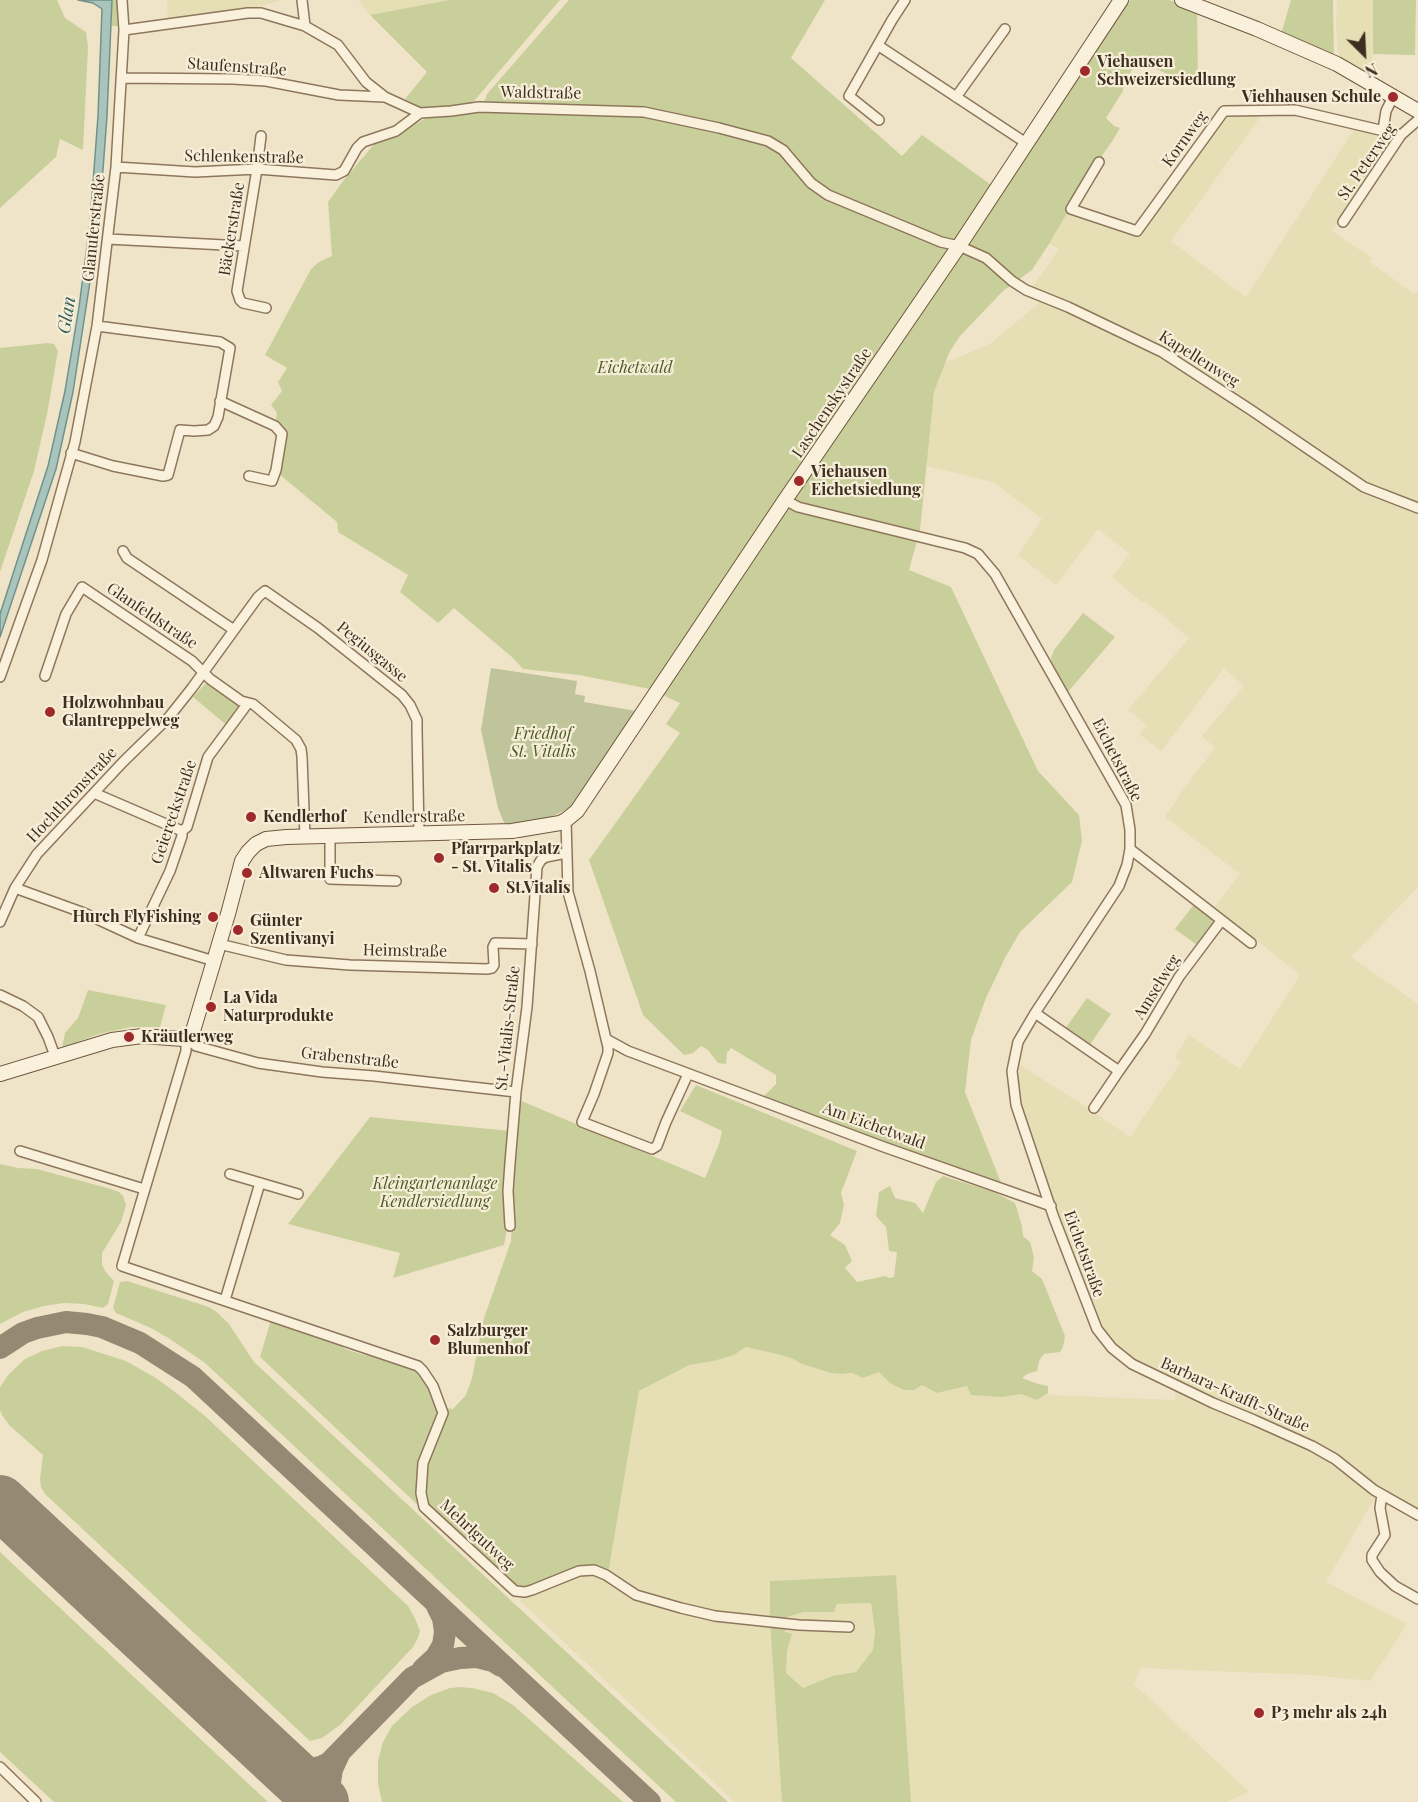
<!DOCTYPE html>
<meta charset="utf-8">
<style>
body{margin:0}
#map{position:relative;width:1418px;height:1802px;overflow:hidden;background:#f0e4c8;font-family:"Playfair Display",serif}
canvas{display:block}
.north{position:absolute;left:1334px;top:24px;width:60px;height:60px;-webkit-text-stroke:4px #f7eed8;paint-order:stroke;rotate:156deg;font-size:16px;font-weight:700;line-height:24px;text-align:center;color:#3d2e20}
.north::after{content:'';display:block;margin:auto;width:21px;height:27px;background:#3d2e20;clip-path:polygon(50% 0,100% 100%,50% 72%,0 100%)}
</style>
<div id="map">
<canvas width="1418" height="1802"></canvas>
<div class="north">N</div>
</div>
<script>
const g = document.querySelector('canvas').getContext('2d');
g.lineJoin = 'round';
function fill(path, color) { g.fillStyle = color; g.fill(path, 'evenodd'); }
const shape = rows => new Path2D(rows.map(r => 'M' + r).join(''));
function stroke(path, color, width, dash) { g.strokeStyle = color; g.lineWidth = width; g.lineCap = dash ? 'butt' : 'round'; g.setLineDash(dash || []); g.stroke(path); }
function label(font, color, halo, rows, align = 'center') {
  g.font = font + ' "Playfair Display",serif'; g.lineWidth = 4.5; g.setLineDash([]); g.textBaseline = 'middle'; g.strokeStyle = halo; g.fillStyle = color; for (const [text, x, y, turn = 0] of rows) {
    g.save(); g.translate(x, y); g.rotate((+turn || 0) * Math.PI / 180); g.textAlign = isNaN(turn) ? turn : align; if (halo) g.strokeText(text, 0, 0); g.fillText(text, 0, 0); g.restore();
  }
}
fill(shape([
 [167,0,282,0,257,7,168,21],
 [358,0,449,0,370,15],
 [1337,0,1373,0,1372,77,1339,59,1336,28],
 [1224,116,1261,116,1171,241,1246,297,1355,128,1391,141,1332,231,1372,258,1370,262,1414,294,1418,290,1418,887,1351,957,1418,1004,1418,1519,1376,1496,1326,1582,1407,1624,1370,1681,1311,1675,1141,1668,1134,1684,1249,1792,1226,1802,911,1802,896,1575,770,1581,770,1620,716,1613,642,1595,608,1574,639,1391,689,1364,714,1361,734,1355,746,1347,777,1354,791,1358,802,1364,831,1373,841,1374,852,1373,863,1378,879,1372,890,1383,914,1390,922,1384,937,1393,967,1386,1003,1397,1021,1394,1037,1400,1048,1393,1050,1395,1175,1400,1176,1381,1150,1369,1126,1354,1105,1335,1092,1309,1020,1103,1017,1083,1020,1065,1094,1112,1130,1137,1181,1062,1175,1057,1189,1035,1240,1069,1300,975,1215,907,1240,874,1165,817,1183,790,1215,748,1202,736,1244,686,1224,668,1161,751,1139,734,1147,725,1128,710,1189,638,1145,601,1143,603,1112,577,1130,554,1098,529,1056,585,1018,555,1042,519,993,482,926,466,934,392,945,363,990,344,1039,303,1033,286,1059,249,1049,244,1068,210,1139,234],
 [594,1573,635,1596,771,1624,782,1802,735,1802,520,1601,523,1594,576,1575],
 [871,1603,875,1631,873,1650,856,1672,832,1676,803,1688,786,1673,787,1651,792,1635,785,1632,784,1618,804,1612,834,1612,837,1604]
]), '#e6deb5');
fill(shape([
 [0,0,57,0,65,18,86,32,88,47,83,150,60,139,56,157,0,208],
 [112,0,120,0,121,26,112,26],
 [449,0,560,0,474,101,463,106,437,110,418,106,405,99,427,72,370,15],
 [569,0,825,0,791,58,902,156,922,135,1001,192,1119,10,1127,2,1131,0,1169,0,1197,9,1198,77,1181,74,1180,80,1137,60,1123,87,1123,91,1106,118,1114,126,1120,128,1113,140,1092,170,1049,244,1032,270,1003,291,960,336,949,353,934,392,920,530,909,570,951,587,1038,771,1079,815,1082,841,1072,882,1020,932,1005,958,986,998,971,1040,965,1092,1002,1185,763,1097,776,1084,776,1075,731,1048,727,1053,726,1064,718,1063,708,1050,701,1046,693,1053,684,1055,643,1015,589,860,680,733,666,724,680,703,650,689,579,675,523,669,513,658,454,608,438,623,400,592,408,575,338,532,337,522,279,474,285,431,275,424,277,413,271,405,282,391,278,382,287,368,265,355,311,269,319,262,332,256,328,202,343,181,381,136,408,128,432,115,481,110,487,94],
 [1291,0,1333,0,1334,57,1281,34],
 [1373,0,1416,0,1415,55,1373,54],
 [48,343,54,344,58,351,47,414,34,471,0,572,0,348],
 [1083,613,1115,637,1067,693,1052,664,1051,658,1054,650],
 [205,684,212,685,241,707,229,727,193,697],
 [1195,903,1210,915,1213,920,1212,927,1197,945,1175,929],
 [88,990,166,1005,160,1027,131,1027,99,1034,62,1048,65,1033,78,1018],
 [1087,998,1111,1014,1089,1046,1065,1029],
 [696,1085,857,1151,841,1193,844,1205,840,1223,830,1235,845,1245,852,1261,845,1268,857,1282,885,1276,889,1278,894,1277,897,1252,889,1251,886,1227,876,1216,879,1192,890,1186,895,1198,915,1203,923,1213,936,1182,943,1176,994,1192,1015,1203,1022,1226,1023,1236,1030,1242,1034,1257,1032,1271,1042,1279,1065,1336,1063,1347,1060,1352,1044,1354,1039,1361,1037,1371,1027,1374,1022,1378,1038,1384,1048,1386,1048,1393,1037,1400,1021,1394,1003,1397,971,1395,967,1386,937,1393,922,1385,914,1390,904,1390,890,1383,879,1372,863,1378,852,1373,841,1374,831,1373,802,1364,791,1358,777,1354,746,1347,734,1355,714,1361,689,1365,639,1391,608,1574,600,1569,537,1587,516,1589,421,1508,260,1357,271,1320,340,1344,345,1349,364,1355,376,1356,415,1369,422,1374,438,1407,453,1409,466,1395,472,1378,484,1318,511,1241,512,1218,510,1194,519,1100,705,1178,719,1144,722,1131,680,1111],
 [370,1117,510,1131,508,1224,504,1245,393,1278,400,1253,288,1224],
 [0,1164,18,1168,37,1169,111,1189,119,1192,123,1196,126,1205,121,1222,102,1253,102,1264,105,1271,114,1281,108,1304,103,1308,84,1304,64,1303,44,1306,23,1312,0,1324],
 [127,1281,209,1307,218,1313,229,1324,254,1362,728,1802,676,1802,205,1363,170,1339,151,1328,116,1313,113,1308,120,1282],
 [62,1346,82,1347,126,1361,156,1378,171,1389,205,1416,408,1606,415,1618,420,1631,418,1638,413,1647,340,1725,322,1738,310,1741,45,1494,41,1487,40,1479,43,1455,9,1425,2,1415,0,1410,0,1387,9,1374,25,1359,42,1351],
 [0,1552,268,1802,54,1802,0,1752],
 [896,1575,911,1802,782,1802,770,1620,770,1581],
 [871,1603,875,1631,873,1650,856,1672,832,1676,803,1688,786,1673,787,1651,792,1634,785,1632,784,1618,804,1612,834,1612,837,1604],
 [460,1687,472,1688,493,1693,513,1705,623,1802,382,1802,378,1784,378,1761,383,1742,392,1726,412,1707,431,1695,450,1688]
]), '#c9cf9b');
fill(shape([
 [491,668,577,681,575,694,585,696,584,702,636,711,580,794,570,807,562,812,553,816,529,822,505,825,498,808,481,730]
]), '#bfc49a');
const water = shape([
 [78,0,112,0,107,116,99,223,73,392,56,469,0,637,0,614,48,466,65,391,79,307,90,223,98,116,102,9,93,3,78,0]
]);
fill(water, '#a9c4bc');
stroke(water, '#6f938a', 1.5);
stroke(shape([
 [0,1348,23,1333,37,1328,66,1322,87,1324,102,1327,140,1343,193,1377,650,1802],
 [423,1669,436,1657,443,1645,445,1632,443,1618,437,1606],
 [283,1766,306,1770,320,1767,329,1763,412,1678,441,1662,460,1658,477,1657,493,1661,501,1666],
 [331,1802,329,1796,330,1782,332,1769,339,1754]
]), '#968974', 22);
stroke(shape([
 [0,1502,322,1802]
]), '#968974', 54);
const street = shape([
 [302,0,305,26],
 [124,30,248,13,261,13,305,26,338,45,366,82,385,97,420,113,451,111,479,107,644,112,719,128,768,141,783,150,811,183,828,195,941,242,959,246,986,258,1012,281,1026,290,1068,307,1162,352,1251,410,1364,487,1418,508],
 [879,46,1026,143],
 [121,78,233,79,266,81,339,95,385,97],
 [956,97,1005,29],
 [879,120,849,96,892,20,905,0],
 [1383,130,1386,111,1393,97],
 [261,136,257,169,237,291,240,300,243,303,266,308],
 [1099,162,1071,209,1137,231,1224,111,1295,110,1401,135],
 [116,167,195,172,257,169,336,175,344,171,357,148,363,142,396,131,420,113],
 [1343,222,1401,135,1418,120],
 [108,239,244,246],
 [220,401,275,426,282,434,276,470,272,481,249,476],
 [71,453,113,466,163,476,168,475,180,430,194,431,208,430,214,426,218,417,230,348,220,342,97,326],
 [785,500,798,507,965,548,978,554,995,574,1126,805,1130,830,1130,849,1127,865,1119,886,1035,1013,1018,1042,1012,1071,1016,1105,1054,1218,1097,1329,1112,1348,1132,1364,1213,1403,1254,1420,1312,1446,1335,1459,1374,1490,1418,1515],
 [123,551,127,558,234,630],
 [45,676,66,614,82,587,192,661,210,679,241,701,253,704,296,740,301,749,302,757,305,837],
 [0,677,42,560,75,442,97,326,116,167,124,30,122,0],
 [94,793,182,831],
 [566,820,568,892,590,971,606,1039,628,1051,884,1147,1051,1206],
 [330,836,330,879,396,881],
 [1130,849,1251,943],
 [15,888,84,913,138,938,214,961],
 [0,922,15,888,37,854,123,762,169,717,192,688,258,597,265,591,318,628,402,695,410,705,417,720,417,730,419,834],
 [138,938,170,871,182,836,182,831,187,827,208,757,248,703],
 [219,944,286,960,350,965,487,969,492,968,494,965,493,947,495,943,532,944],
 [0,995,23,1006,38,1017,48,1037,55,1056],
 [1035,1013,1119,1071,1145,1034,1179,977,1221,921],
 [186,1038,186,1051,122,1266,418,1366,423,1371,433,1386,443,1413,423,1463,421,1493,424,1507,515,1591,525,1592,532,1590,579,1571,594,1570,606,1575,636,1595,681,1608,715,1616,799,1625,849,1627],
 [186,1038,196,1046,258,1063,322,1072,374,1076,516,1092],
 [606,1039,608,1047,608,1053,594,1094,582,1122,652,1149,657,1146,666,1122,688,1074],
 [1094,1108,1119,1071],
 [20,1151,144,1189],
 [230,1174,298,1194],
 [510,1226,508,1191,510,1163,516,1092,527,1007,537,867,541,860,546,857,566,853],
 [225,1300,260,1183],
 [1382,1495,1380,1508,1385,1535,1372,1555,1372,1560,1380,1572,1395,1586,1418,1599],
 [0,1767,36,1802]
]);
const secondary = shape([
 [1182,0,1257,29,1337,64,1418,111],
 [0,1074,112,1040,142,1036,183,1039,189,1036,193,1031,228,914,242,861,248,852,256,844,266,839,286,837,512,831,560,823,566,820,577,811,785,500,959,246,1121,0]
]);
stroke(street, '#8d765c', 12);
stroke(secondary, '#6f573f', 16);
stroke(street, '#faf1dc', 9);
stroke(secondary, '#faf1dc', 14);
for (const [x, y, r, color] of [
 [1085,71,6,"#9e2a2b"],
 [1393,97,6,"#9e2a2b"],
 [799,481,6,"#9e2a2b"],
 [50,712,6,"#9e2a2b"],
 [251,817,6,"#9e2a2b"],
 [439,858,6,"#9e2a2b"],
 [247,873,6,"#9e2a2b"],
 [494,888,6,"#9e2a2b"],
 [213,917,6,"#9e2a2b"],
 [238,930,6,"#9e2a2b"],
 [211,1007,6,"#9e2a2b"],
 [129,1037,6,"#9e2a2b"],
 [435,1340,6,"#9e2a2b"],
 [1259,1713,6,"#9e2a2b"]
]) { const dot = new Path2D(); dot.arc(x, y, r, 0, 2 * Math.PI); g.fillStyle = color; g.fill(dot); stroke(dot, '#f7eed8', 2); }
label('bold 16px', '#3d2e20', '#f7eed8', [
 ["Viehausen",1097,62],
 ["Schweizersiedlung",1097,80],
 ["Viehhausen Schule",1381,97,"right"],
 ["Viehausen",811,472],
 ["Eichetsiedlung",811,490],
 ["Holzwohnbau",62,703],
 ["Glantreppelweg",62,721],
 ["Kendlerhof",263,817],
 ["Pfarrparkplatz",451,849],
 ["- St. Vitalis",451,867],
 ["Altwaren Fuchs",259,873],
 ["St.Vitalis",506,888],
 ["Hurch FlyFishing",201,917,"right"],
 ["Günter",250,921],
 ["Szentivanyi",250,939],
 ["La Vida",223,998],
 ["Naturprodukte",223,1016],
 ["Kräutlerweg",141,1037],
 ["Salzburger",447,1331],
 ["Blumenhof",447,1349],
 ["P3 mehr als 24h",1271,1713]
], 'left');
label('16px', '#3d2e20', '#f7eed8', [
 ["Staufenstraße",237,67,4],
 ["Waldstraße",541,93,1],
 ["Kornweg",1185,139,-54],
 ["Schlenkenstraße",244,157,1],
 ["St. Peterweg",1367,162,-55],
 ["Glanuferstraße",94,228,-84],
 ["Bäckerstraße",232,229,-81],
 ["Kapellenweg",1199,359,32],
 ["Laschenskystraße",832,403,-56],
 ["Glanfeldstraße",152,616,34],
 ["Pegiusgasse",372,652,39],
 ["Eichetstraße",1117,760,63],
 ["Hochthronstraße",72,795,-47],
 ["Geiereckstraße",174,812,-71],
 ["Kendlerstraße",414,817,-1],
 ["Heimstraße",405,951,1],
 ["Amselweg",1157,987,-58],
 ["St.-Vitalis-Straße",508,1028,-84],
 ["Grabenstraße",350,1058,6],
 ["Am Eichetwald",874,1126,20],
 ["Eichetstraße",1084,1254,70],
 ["Barbara-Krafft-Straße",1235,1395,24],
 ["Mehrlgutweg",477,1535,43]
]);
label('italic 16px', '#4d5a26', '#f7eed8', [
 ["Eichetwald",635,368],
 ["Friedhof",543,734],
 ["St. Vitalis",543,752],
 ["Kleingartenanlage",435,1184],
 ["Kendlersiedlung",435,1202]
]);
label('italic 18px', '#2f5d5a', '#f7eed8', [
 ["Glan",67,315,-81]
]);
</script>
